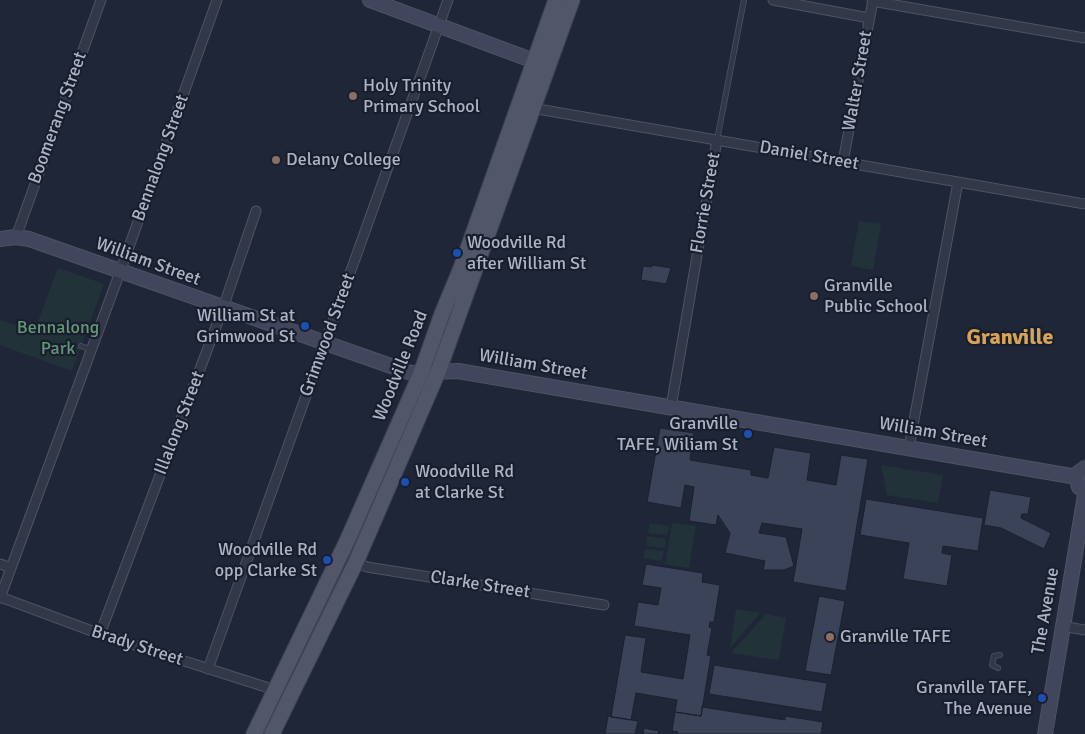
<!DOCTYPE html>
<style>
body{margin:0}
canvas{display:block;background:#1f2638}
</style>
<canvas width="1085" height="734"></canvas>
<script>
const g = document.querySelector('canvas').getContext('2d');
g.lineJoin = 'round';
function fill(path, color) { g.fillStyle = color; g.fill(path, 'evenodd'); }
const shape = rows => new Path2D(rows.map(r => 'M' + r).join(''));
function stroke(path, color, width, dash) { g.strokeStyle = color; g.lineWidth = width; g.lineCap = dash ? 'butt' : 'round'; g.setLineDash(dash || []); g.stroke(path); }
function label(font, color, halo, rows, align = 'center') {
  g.font = font + ' Signika,sans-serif'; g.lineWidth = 4.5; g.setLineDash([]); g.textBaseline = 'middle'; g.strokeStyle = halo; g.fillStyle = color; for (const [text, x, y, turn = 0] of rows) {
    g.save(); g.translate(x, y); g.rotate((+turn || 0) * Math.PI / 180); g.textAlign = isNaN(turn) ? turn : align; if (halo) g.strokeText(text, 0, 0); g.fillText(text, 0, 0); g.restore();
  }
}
fill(shape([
 [859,221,881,224,873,270,851,266],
 [58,268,104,284,72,371,0,345,0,320,34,332],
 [881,465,943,475,938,503,887,495],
 [650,523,669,526,667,535,648,533],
 [672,523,696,526,689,568,665,564],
 [647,536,666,539,665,548,646,546],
 [645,549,664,551,662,561,643,558],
 [736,609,760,613,730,648],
 [766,614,786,618,779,660,731,653]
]), '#213239');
const building = shape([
 [652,265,671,268,666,284,641,280,643,266,652,267,652,265],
 [660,428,694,433,690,460,751,470,751,475,768,478,774,447,811,453,807,480,836,485,841,455,868,459,846,591,793,582,802,529,762,523,759,533,786,537,794,566,784,570,763,570,765,561,725,553,730,533,718,515,716,525,689,521,694,487,685,485,681,508,647,502,660,428],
 [990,490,1031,497,1028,514,1022,514,1021,518,1051,533,1044,549,1001,528,984,525,990,490],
 [866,499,983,518,978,551,943,546,942,553,952,555,947,586,903,579,909,543,860,535,866,499],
 [646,564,703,573,702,582,720,585,714,622,710,622,709,627,712,628,707,655,711,656,701,716,675,712,677,700,636,693,631,720,611,717,625,635,646,638,641,672,683,679,690,635,634,626,638,602,658,605,661,588,642,585,646,564],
 [819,596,845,601,831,675,805,671,819,596],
 [714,665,827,683,822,712,709,694,714,665],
 [702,707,785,720,785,716,823,722,821,734,677,734,678,732,672,731,675,712,701,716,702,707],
 [608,716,638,721,635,734,605,734,608,716],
 [644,728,659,731,658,734,643,734,644,728]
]);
fill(building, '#3b4358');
stroke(building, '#1b202f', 1);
const lane = shape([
 [717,140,744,0],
 [81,346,92,350],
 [998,668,992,665,994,656,1000,655]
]);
const street = shape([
 [773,0,869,18],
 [872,1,1085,38],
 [532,108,1085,204],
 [843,162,873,0],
 [16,237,101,0],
 [671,407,717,140],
 [909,447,958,182],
 [356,562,367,567,604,605],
 [0,564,11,568],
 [0,597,100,634,275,690],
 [0,598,120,272,217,0],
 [1062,626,1085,630],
 [100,634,223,308,256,211],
 [208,669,448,0]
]);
const secondary = shape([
 [370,0,545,65],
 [0,239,16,237,29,239,411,373,458,371,1077,477],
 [1085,468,1078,473,1077,480,1079,487,1085,491],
 [1045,734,1085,495]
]);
const primary = shape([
 [254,734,348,539,421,373,442,314,461,268,556,0],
 [272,734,356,562,438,372,572,0]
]);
stroke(lane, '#4d5363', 6);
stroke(street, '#4d5363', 11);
stroke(secondary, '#4d5363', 16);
stroke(primary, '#3c4252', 17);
stroke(lane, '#333849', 4.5);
stroke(street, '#333849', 9);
stroke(secondary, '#41465c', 14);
stroke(primary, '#515769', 15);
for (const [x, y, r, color] of [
 [353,96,5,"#8d6e63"],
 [276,160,5,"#8d6e63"],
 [457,253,5,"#1a4fb4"],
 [814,296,5,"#8d6e63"],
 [305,326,5,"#1a4fb4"],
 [748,434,5,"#1a4fb4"],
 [405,482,5,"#1a4fb4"],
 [327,560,5,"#1a4fb4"],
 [830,637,5,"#8d6e63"],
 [1042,698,5,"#1a4fb4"]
]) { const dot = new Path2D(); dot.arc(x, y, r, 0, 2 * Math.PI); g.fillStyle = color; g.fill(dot); stroke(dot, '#191e2d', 2); }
label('18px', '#adb2c5', '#191e2d', [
 ["Walter Street",858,81,-80],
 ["Boomerang Street",58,118,-70],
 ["Daniel Street",809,156,10],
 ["Bennalong Street",161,158,-70],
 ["Florrie Street",706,203,-80],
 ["William Street",148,262,20],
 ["Grimwood Street",328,335,-70],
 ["William Street",533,365,10],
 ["Woodville Road",401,366,-68],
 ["Illalong Street",180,423,-69],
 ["William Street",933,433,10],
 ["Clarke Street",480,585,9],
 ["The Avenue",1046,611,-80],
 ["Brady Street",137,646,18]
]);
label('18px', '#adb2c5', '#191e2d', [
 ["Holy Trinity",363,86],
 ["Primary School",363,107],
 ["Delany College",286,160],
 ["Woodville Rd",467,243],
 ["after William St",467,264],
 ["Granville",824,286],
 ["Public School",824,307],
 ["William St at",295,316,"right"],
 ["Grimwood St",295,337,"right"],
 ["Granville",738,424,"right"],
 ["TAFE, Wiliam St",738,445,"right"],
 ["Woodville Rd",415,472],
 ["at Clarke St",415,493],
 ["Woodville Rd",317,550,"right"],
 ["opp Clarke St",317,571,"right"],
 ["Granville TAFE",840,637],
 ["Granville TAFE,",1032,688,"right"],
 ["The Avenue",1032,709,"right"]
], 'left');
label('18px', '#649778', '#191e2d', [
 ["Bennalong",58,328],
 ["Park",58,349]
]);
label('bold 22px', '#d7a457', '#191e2d', [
 ["Granville",1010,338]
]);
</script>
